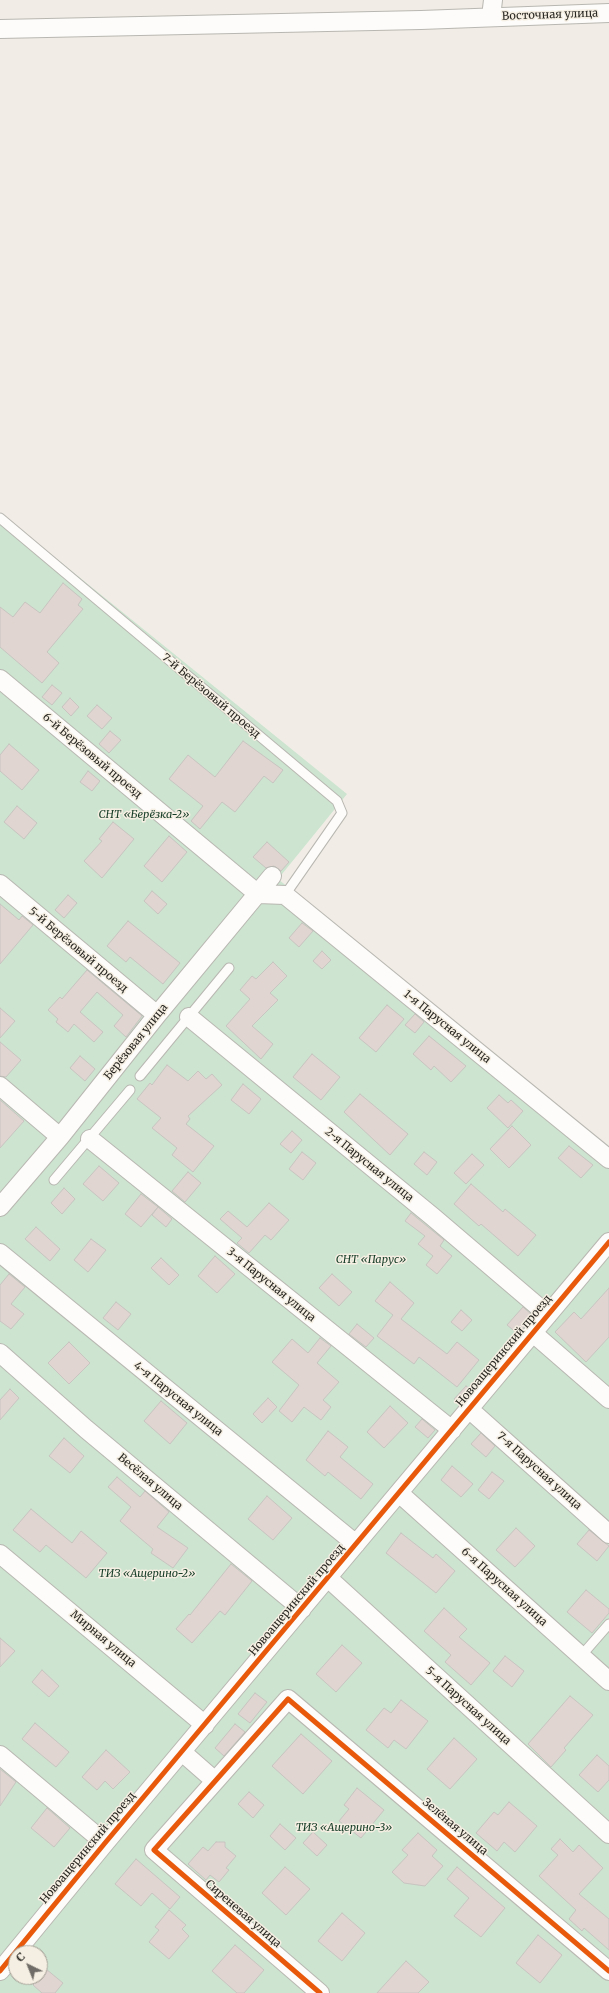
<!DOCTYPE html>
<meta charset="utf-8">
<style>
body{margin:0}
#map{position:relative;width:609px;height:1993px;overflow:hidden;background:#f1ede6;font-family:Merriweather,serif}
canvas{display:block}
.north{position:absolute;left:8px;top:1945px;width:40px;height:40px;box-sizing:border-box;background:#f5eee2;border:1px solid #a39e95;border-radius:50%;rotate:317deg;font-size:11px;font-weight:700;line-height:16px;text-align:center;color:#292722}
.north::after{content:'';display:block;margin:auto;width:14px;height:18px;background:#6f6c67;clip-path:polygon(50% 0,100% 100%,50% 72%,0 100%)}
</style>
<div id="map">
<canvas width="609" height="1993"></canvas>
<div class="north">С</div>
</div>
<script>
const g = document.querySelector('canvas').getContext('2d');
g.lineJoin = 'round';
function fill(path, color) { g.fillStyle = color; g.fill(path, 'evenodd'); }
const shape = rows => new Path2D(rows.map(r => 'M' + r).join(''));
function stroke(path, color, width, dash) { g.strokeStyle = color; g.lineWidth = width; g.lineCap = dash ? 'butt' : 'round'; g.setLineDash(dash || []); g.stroke(path); }
function label(font, color, halo, rows, align = 'center') {
  g.font = font + ' Merriweather,serif'; g.lineWidth = 3; g.setLineDash([]); g.textBaseline = 'middle'; g.strokeStyle = halo; g.fillStyle = color; for (const [text, x, y, turn = 0] of rows) {
    g.save(); g.translate(x, y); g.rotate((+turn || 0) * Math.PI / 180); g.textAlign = isNaN(turn) ? turn : align; if (halo) g.strokeText(text, 0, 0); g.fillText(text, 0, 0); g.restore();
  }
}
fill(shape([
 [0,513,347,794,278,879,609,1148,609,1993,0,1993],
 [16,1953,40,1953,40,1977,16,1977]
]), '#cce4d0');
const building = shape([
 [63,583,82,599,78,605,83,609,47,652,59,663,42,683,0,647,0,607,13,617,25,602,40,613,63,583],
 [52,685,62,693,52,705,42,697,52,685],
 [70,698,79,707,71,716,62,707,70,698],
 [97,705,112,718,102,729,87,716,97,705],
 [110,731,121,740,109,753,99,744,110,731],
 [243,741,283,770,273,783,264,776,235,812,222,802,200,829,191,821,203,806,169,779,188,755,215,777,243,741],
 [9,744,39,770,22,790,0,771,0,755,9,744],
 [88,771,100,781,92,791,80,782,88,771],
 [17,806,37,823,24,839,4,822,17,806],
 [113,822,134,839,102,878,84,861,102,841,99,839,113,822],
 [169,836,187,852,162,882,144,866,169,836],
 [267,842,289,862,281,871,274,866,266,868,253,857,267,842],
 [152,891,167,904,158,914,144,901,152,891],
 [68,895,77,903,64,918,55,910,68,895],
 [0,904,19,920,22,916,33,925,0,964,0,904],
 [128,921,180,963,163,984,130,957,126,962,107,946,128,921],
 [302,923,313,931,299,947,289,938,302,923],
 [322,951,331,960,322,969,313,961,322,951],
 [273,962,287,976,270,993,278,1000,252,1026,273,1044,261,1059,226,1026,250,999,240,990,252,976,256,979,273,962],
 [87,970,142,1016,126,1037,114,1026,123,1015,97,992,80,1012,103,1032,94,1042,74,1024,68,1032,56,1022,58,1019,48,1010,60,997,62,999,87,970],
 [387,1005,404,1019,376,1052,359,1038,387,1005],
 [0,1008,15,1021,0,1038,0,1008],
 [415,1014,424,1022,415,1033,405,1025,415,1014],
 [429,1036,466,1066,451,1082,434,1066,431,1070,413,1054,429,1036],
 [0,1042,21,1060,6,1077,0,1076,0,1042],
 [312,1054,340,1077,321,1100,293,1077,312,1054],
 [80,1056,95,1069,85,1081,70,1068,80,1056],
 [167,1065,188,1081,198,1071,206,1079,212,1074,222,1085,188,1116,190,1119,186,1124,214,1146,193,1172,172,1155,177,1148,152,1128,161,1118,137,1099,150,1083,152,1085,167,1065],
 [243,1084,261,1099,249,1114,231,1100,243,1084],
 [360,1094,408,1134,390,1155,344,1112,360,1094],
 [499,1095,508,1103,511,1100,523,1111,508,1128,487,1108,499,1095],
 [0,1100,24,1121,0,1148,0,1100],
 [512,1126,531,1145,509,1168,490,1149,512,1126],
 [292,1131,302,1140,291,1153,280,1144,292,1131],
 [569,1146,593,1165,581,1178,558,1158,569,1146],
 [302,1152,316,1163,303,1180,289,1169,302,1152],
 [424,1152,437,1162,427,1175,414,1164,424,1152],
 [472,1154,484,1165,466,1184,454,1173,472,1154],
 [99,1166,119,1183,103,1201,83,1184,99,1166],
 [188,1172,201,1183,185,1202,172,1191,188,1172],
 [471,1184,503,1212,505,1209,536,1235,518,1256,481,1224,479,1226,454,1204,471,1184],
 [64,1188,75,1199,62,1214,51,1203,64,1188],
 [141,1194,158,1207,141,1227,125,1214,141,1194],
 [269,1203,289,1220,271,1240,265,1235,249,1253,237,1243,242,1238,220,1219,228,1211,247,1227,269,1203],
 [158,1207,172,1219,166,1227,152,1215,158,1207],
 [411,1213,444,1240,440,1246,452,1256,437,1274,426,1265,433,1256,418,1244,425,1236,405,1221,411,1213],
 [36,1227,60,1249,50,1261,25,1239,36,1227],
 [91,1239,106,1250,88,1272,74,1260,91,1239],
 [215,1256,235,1274,217,1293,198,1276,215,1256],
 [161,1258,179,1275,169,1285,151,1268,161,1258],
 [9,1274,25,1287,11,1304,24,1314,11,1329,0,1321,0,1285,9,1274],
 [332,1274,352,1292,339,1306,319,1288,332,1274],
 [390,1282,414,1303,401,1319,447,1354,457,1342,479,1360,457,1387,419,1357,414,1364,377,1336,393,1315,375,1301,390,1282],
 [609,1288,609,1337,586,1362,555,1332,574,1312,581,1319,609,1288],
 [116,1302,131,1314,118,1330,103,1318,116,1302],
 [523,1307,533,1316,518,1334,507,1325,523,1307],
 [461,1310,472,1320,462,1331,451,1322,461,1310],
 [357,1324,374,1338,366,1347,349,1334,357,1324],
 [320,1338,331,1346,317,1363,339,1382,323,1400,331,1407,321,1420,304,1407,292,1422,279,1411,299,1385,272,1362,292,1339,308,1353,320,1338],
 [69,1342,90,1363,69,1384,48,1363,69,1342],
 [466,1386,471,1390,460,1404,454,1399,466,1386],
 [10,1389,19,1398,0,1420,0,1400,10,1389],
 [268,1398,277,1407,262,1423,253,1414,268,1398],
 [161,1401,187,1423,170,1444,144,1421,161,1401],
 [390,1406,408,1423,384,1448,367,1432,390,1406],
 [422,1419,435,1430,428,1438,415,1427,422,1419],
 [328,1431,348,1447,340,1457,373,1484,361,1499,328,1472,325,1476,306,1460,328,1431],
 [481,1433,495,1446,486,1457,471,1444,481,1433],
 [64,1438,84,1456,70,1473,49,1456,64,1438],
 [452,1466,473,1484,461,1497,441,1480,452,1466],
 [492,1472,504,1481,489,1499,478,1490,492,1472],
 [117,1477,140,1497,145,1491,169,1512,157,1527,188,1548,173,1568,151,1553,153,1549,120,1521,131,1507,108,1487,117,1477],
 [267,1496,292,1518,273,1540,248,1519,267,1496],
 [31,1509,72,1543,81,1531,107,1553,86,1578,46,1545,40,1552,13,1530,31,1509],
 [516,1528,535,1546,515,1567,496,1550,516,1528],
 [589,1530,609,1546,597,1561,577,1544,589,1530],
 [401,1533,433,1558,436,1554,455,1571,436,1593,386,1553,401,1533],
 [231,1564,252,1581,225,1615,220,1611,192,1643,176,1629,189,1614,190,1615,231,1564],
 [586,1590,609,1609,609,1613,592,1633,567,1612,586,1590],
 [444,1608,467,1629,459,1637,490,1663,471,1685,445,1662,451,1655,424,1631,444,1608],
 [0,1638,15,1651,0,1667,0,1638],
 [342,1645,362,1663,336,1692,316,1674,342,1645],
 [505,1656,524,1671,512,1687,493,1671,505,1656],
 [42,1670,59,1686,49,1697,32,1682,42,1670],
 [255,1693,267,1702,250,1723,238,1714,255,1693],
 [570,1696,593,1715,564,1748,566,1750,551,1767,528,1744,570,1696],
 [401,1700,428,1721,406,1749,394,1740,388,1748,366,1730,384,1708,391,1713,401,1700],
 [35,1723,69,1752,56,1767,22,1739,35,1723],
 [235,1724,245,1732,224,1756,215,1748,235,1724],
 [301,1734,332,1761,303,1794,272,1766,301,1734],
 [454,1738,477,1759,450,1789,427,1769,454,1738],
 [106,1750,130,1772,113,1789,105,1781,97,1790,82,1777,106,1750],
 [597,1755,609,1766,609,1780,598,1792,579,1775,597,1755],
 [0,1769,16,1782,0,1806,0,1769],
 [357,1788,384,1810,361,1838,339,1821,349,1809,344,1805,357,1788],
 [249,1792,264,1805,253,1818,238,1804,249,1792],
 [509,1802,537,1826,515,1852,504,1842,497,1851,476,1833,494,1812,498,1815,509,1802],
 [47,1808,70,1828,54,1847,31,1828,47,1808],
 [280,1824,296,1838,285,1850,270,1836,280,1824],
 [313,1832,327,1845,317,1856,303,1843,313,1832],
 [418,1833,437,1850,432,1856,443,1866,425,1886,404,1883,392,1872,408,1855,402,1850,418,1833],
 [560,1839,573,1852,579,1845,603,1868,579,1894,609,1919,609,1950,584,1928,582,1931,569,1919,576,1910,539,1876,558,1855,551,1849,560,1839],
 [216,1842,225,1842,225,1847,236,1856,226,1868,229,1870,219,1882,210,1875,206,1880,188,1864,203,1847,208,1851,216,1842],
 [136,1859,180,1897,170,1909,152,1893,141,1906,115,1884,136,1859],
 [285,1867,310,1889,286,1915,262,1893,285,1867],
 [457,1867,505,1908,481,1937,454,1916,469,1898,447,1879,457,1867],
 [169,1910,186,1925,182,1929,189,1936,169,1959,149,1942,159,1930,155,1927,169,1910],
 [342,1913,365,1933,342,1961,318,1941,342,1913],
 [538,1935,562,1955,540,1983,516,1963,538,1935],
 [235,1945,264,1970,244,1993,237,1993,212,1971,235,1945],
 [406,1961,429,1982,418,1993,377,1993,406,1961],
 [46,1969,63,1983,55,1993,42,1993,33,1985,46,1969]
]);
fill(building, '#e0d5d1');
stroke(building, '#c8c4c0', 1);
const lane = shape([
 [0,518,337,801,342,813,285,895],
 [140,1076,229,968],
 [54,1180,130,1090],
 [581,1656,609,1624]
]);
const street = shape([
 [491,17,493,0],
 [0,29,421,20,609,13],
 [0,679,258,894,285,895,609,1159],
 [0,884,157,1015],
 [189,1017,433,1217,548,1315],
 [0,1086,60,1137],
 [90,1139,452,1430],
 [0,1207,60,1137,157,1015,272,876],
 [0,1253,356,1544],
 [533,1333,609,1399],
 [0,1353,86,1429,302,1609],
 [469,1409,609,1534],
 [399,1493,609,1681],
 [0,1554,205,1725],
 [328,1578,609,1834],
 [182,1752,214,1780],
 [0,1755,105,1843],
 [0,1971,105,1843,609,1242],
 [320,1993,154,1850,288,1699,609,1971]
]);
stroke(lane, '#b9b7b1', 11);
stroke(street, '#b9b7b1', 20);
stroke(lane, '#fdfcfb', 9);
stroke(street, '#fdfcfb', 18);
stroke(shape([
 [0,1971,105,1843,609,1242],
 [320,1993,154,1850,288,1699,609,1971]
]), '#e8590c', 5);
label('11px', '#292722', '#f5eee2', [
 ["Восточная улица",550,15,-2],
 ["7-й Берёзовый проезд",211,696,40],
 ["6-й Берёзовый проезд",92,756,40],
 ["5-й Берёзовый проезд",78,950,40],
 ["1-я Парусная улица",447,1027,39],
 ["Берёзовая улица",136,1042,-51],
 ["2-я Парусная улица",369,1165,39],
 ["3-я Парусная улица",271,1285,39],
 ["Новоащеринский проезд",504,1351,-50],
 ["4-я Парусная улица",178,1399,39],
 ["7-я Парусная улица",539,1471,42],
 ["Весёлая улица",150,1482,40],
 ["6-я Парусная улица",504,1587,42],
 ["Новоащеринский проезд",297,1600,-50],
 ["Мирная улица",103,1639,40],
 ["5-я Парусная улица",468,1706,42],
 ["Зелёная улица",455,1827,40],
 ["Новоащеринский проезд",88,1848,-50],
 ["Сиреневая улица",243,1914,41]
]);
label('italic 11px', '#133b25', '#f5eee2', [
 ["СНТ «Берёзка-2»",144,815],
 ["СНТ «Парус»",371,1260],
 ["ТИЗ «Ащерино-2»",147,1574],
 ["ТИЗ «Ащерино-3»",344,1828]
]);
</script>
